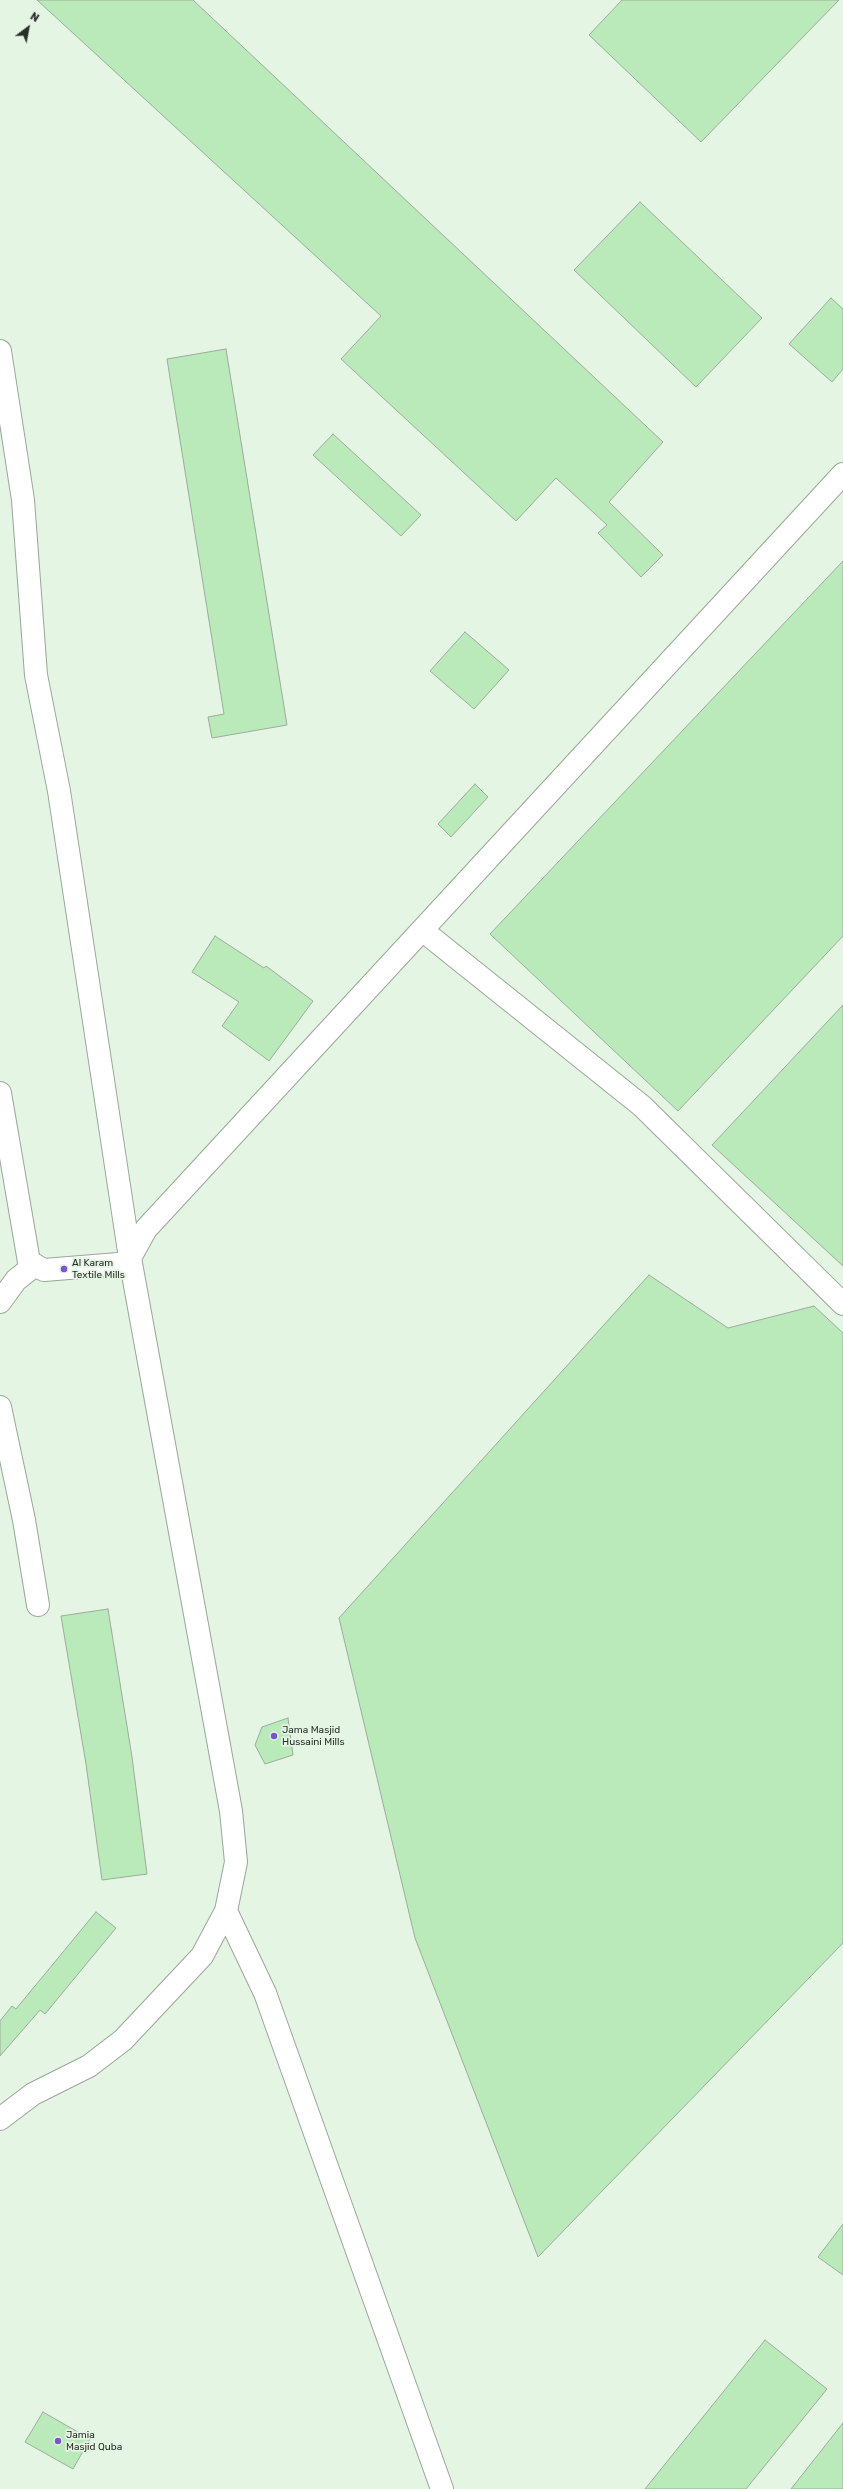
<!DOCTYPE html>
<style>
body{margin:0}
#map{position:relative;width:843px;height:2489px;overflow:hidden;background:#e4f5e3;font-family:Rubik,sans-serif}
canvas{display:block}
.north{position:absolute;left:8px;top:8px;width:40px;height:40px;-webkit-text-stroke:3px #e4f5e3;paint-order:stroke;rotate:32deg;font-size:11px;font-weight:700;line-height:16px;text-align:center;color:#293029}
.north::after{content:'';display:block;margin:auto;width:14px;height:18px;background:#293029;clip-path:polygon(50% 0,100% 100%,50% 72%,0 100%)}
</style>
<div id="map">
<canvas width="843" height="2489"></canvas>
<div class="north">N</div>
</div>
<script>
const g = document.querySelector('canvas').getContext('2d');
g.lineJoin = 'round';
function fill(path, color) { g.fillStyle = color; g.fill(path, 'evenodd'); }
const shape = rows => new Path2D(rows.map(r => 'M' + r).join(''));
function stroke(path, color, width, dash) { g.strokeStyle = color; g.lineWidth = width; g.lineCap = dash ? 'butt' : 'round'; g.setLineDash(dash || []); g.stroke(path); }
function label(font, color, halo, rows, align = 'center') {
  g.font = font + ' Rubik,sans-serif'; g.lineWidth = 3.5; g.setLineDash([]); g.textBaseline = 'middle'; g.strokeStyle = halo; g.fillStyle = color; for (const [text, x, y, turn = 0] of rows) {
    g.save(); g.translate(x, y); g.rotate((+turn || 0) * Math.PI / 180); g.textAlign = isNaN(turn) ? turn : align; if (halo) g.strokeText(text, 0, 0); g.fillText(text, 0, 0); g.restore();
  }
}
const building = shape([
 [37,0,193,0,663,442,609,502,663,555,641,577,598,533,607,525,556,478,516,521,341,359,381,316,37,0],
 [622,0,839,0,701,142,589,35,622,0],
 [640,202,762,318,696,387,574,270,640,202],
 [831,298,843,309,843,369,832,382,789,344,831,298],
 [226,349,287,725,212,738,208,717,224,714,167,359,226,349],
 [333,434,421,515,401,536,313,455,333,434],
 [843,561,843,936,678,1111,490,934,843,561],
 [465,632,509,670,474,709,430,671,465,632],
 [475,784,488,797,451,837,438,824,475,784],
 [215,936,264,968,266,966,313,1001,269,1061,222,1026,239,1002,192,972,215,936],
 [843,1005,843,1266,712,1145,843,1005],
 [649,1275,728,1328,814,1306,843,1333,843,1943,538,2257,415,1938,339,1618,649,1275],
 [108,1609,132,1757,147,1874,102,1880,86,1764,61,1616,108,1609],
 [288,1718,293,1755,265,1764,255,1745,262,1727,288,1718],
 [96,1912,116,1928,45,2014,40,2010,0,2056,0,2021,12,2006,16,2009,96,1912],
 [843,2224,843,2275,818,2257,843,2224],
 [765,2340,827,2389,746,2489,645,2489,765,2340],
 [43,2412,90,2439,73,2469,25,2442,43,2412],
 [843,2423,843,2489,791,2489,843,2423]
]);
fill(building, '#baeaba');
stroke(building, '#9bac9b', 1);
const minor = shape([
 [0,351,23,500,36,675,59,791,130,1258],
 [422,930,642,1106,843,1304],
 [0,1093,29,1262,44,1270,131,1263],
 [0,1302,16,1280,35,1265],
 [0,1407,24,1520,38,1605],
 [226,1911,265,1993,442,2489],
 [0,2119,33,2094,89,2066,123,2040,202,1956,226,1911,236,1862,231,1811,130,1258,146,1229,843,474]
]);
stroke(minor, '#97a897', 24);
stroke(minor, '#fff', 22);
for (const [x, y, r, color] of [
 [64,1269,4,"#7c55ce"],
 [274,1736,4,"#7c55ce"],
 [58,2441,4,"#7c55ce"]
]) { const dot = new Path2D(); dot.arc(x, y, r, 0, 2 * Math.PI); g.fillStyle = color; g.fill(dot); stroke(dot, '#e4f5e3', 1.5); }
label('10px', '#293029', '#e4f5e3', [
 ["Al Karam",72,1263],
 ["Textile Mills",72,1275],
 ["Jama Masjid",282,1730],
 ["Hussaini Mills",282,1742],
 ["Jamia",66,2435],
 ["Masjid Quba",66,2447]
], 'left');
</script>
